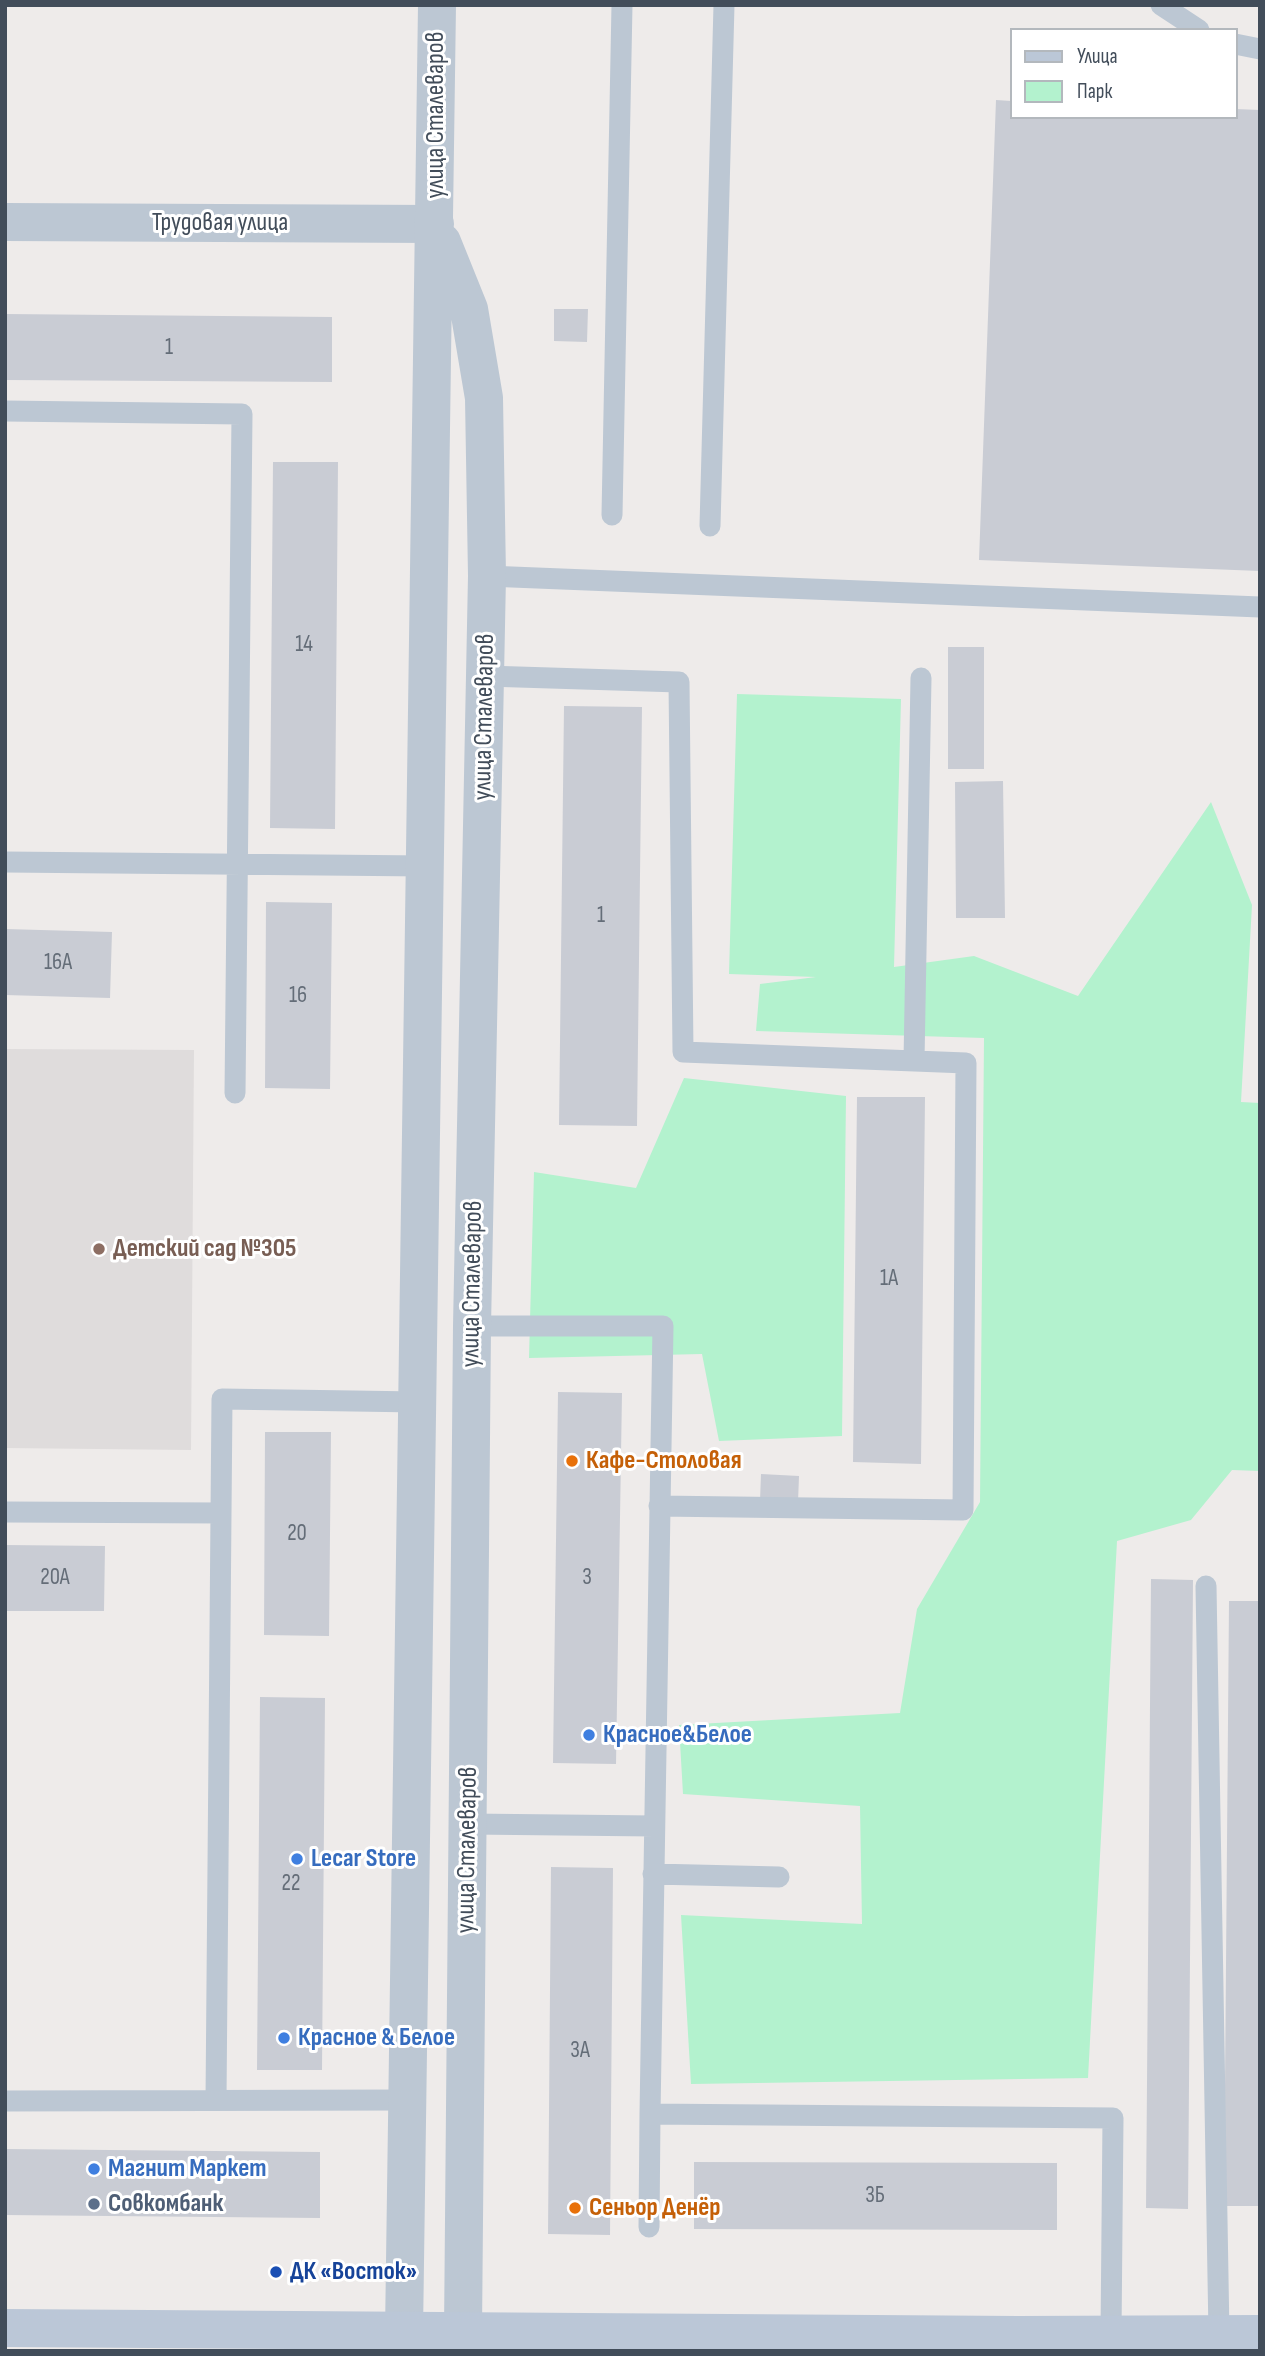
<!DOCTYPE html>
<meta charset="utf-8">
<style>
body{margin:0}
#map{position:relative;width:1265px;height:2356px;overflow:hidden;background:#eeebea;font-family:"Sofia Sans Condensed",sans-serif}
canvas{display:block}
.frame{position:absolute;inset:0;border:7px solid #424d5a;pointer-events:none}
.legend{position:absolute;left:1010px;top:28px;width:228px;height:91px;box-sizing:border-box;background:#fff;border:2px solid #b3b8bd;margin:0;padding:9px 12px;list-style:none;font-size:21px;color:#424d5a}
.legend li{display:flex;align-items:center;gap:14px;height:35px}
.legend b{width:35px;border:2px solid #b3b8bd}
</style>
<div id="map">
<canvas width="1265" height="2356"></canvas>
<div class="frame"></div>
<ul class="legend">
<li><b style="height:9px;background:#bbc7d7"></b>Улица</li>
<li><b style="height:19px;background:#b3f2ce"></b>Парк</li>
</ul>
</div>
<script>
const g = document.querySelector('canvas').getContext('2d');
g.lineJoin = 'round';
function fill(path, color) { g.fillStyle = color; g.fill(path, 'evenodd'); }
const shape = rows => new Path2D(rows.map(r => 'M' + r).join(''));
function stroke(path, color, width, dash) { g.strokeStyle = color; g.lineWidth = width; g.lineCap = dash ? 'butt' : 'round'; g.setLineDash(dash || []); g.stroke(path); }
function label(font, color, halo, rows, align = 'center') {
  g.font = font + ' "Sofia Sans Condensed",sans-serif'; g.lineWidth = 6; g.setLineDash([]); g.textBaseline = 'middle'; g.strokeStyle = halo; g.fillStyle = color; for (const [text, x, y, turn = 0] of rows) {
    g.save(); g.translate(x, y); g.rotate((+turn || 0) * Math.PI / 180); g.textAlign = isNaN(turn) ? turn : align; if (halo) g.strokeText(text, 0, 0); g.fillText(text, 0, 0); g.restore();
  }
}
fill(shape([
 [5,1049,194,1050,191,1450,5,1448]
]), '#dfdcdc');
fill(shape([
 [737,694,901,699,894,967,974,956,1078,996,1211,802,1252,905,1241,1102,1260,1103,1260,1471,1232,1470,1191,1520,1117,1541,1088,2078,691,2084,681,1915,862,1924,860,1806,683,1794,679,1725,900,1713,917,1609,980,1502,984,1038,756,1031,760,984,816,977,729,974],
 [684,1078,846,1096,842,1436,719,1441,702,1354,529,1358,534,1172,636,1188]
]), '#b3f2ce');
fill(shape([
 [996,100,1011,101,1011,117,1235,117,1235,109,1260,110,1260,571,979,560],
 [554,309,588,309,587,342,554,341],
 [5,314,332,317,332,382,5,380],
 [273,462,338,462,335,829,270,828],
 [948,647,984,647,984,769,948,769],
 [564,706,642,707,637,1126,559,1125],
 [1003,781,1005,918,956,918,955,782],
 [266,902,332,903,330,1089,265,1088],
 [5,929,112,932,110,998,5,995],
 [857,1097,925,1097,921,1464,853,1462],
 [558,1392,622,1393,616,1764,553,1763],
 [265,1432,331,1432,329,1636,264,1635],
 [761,1474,799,1476,798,1502,760,1501],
 [5,1545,105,1546,104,1611,5,1611],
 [1151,1579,1193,1580,1188,2209,1146,2208],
 [1229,1601,1260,1601,1260,2206,1224,2206],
 [260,1697,325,1698,322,2070,257,2070],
 [551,1867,613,1868,610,2235,548,2234],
 [5,2149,320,2152,320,2218,5,2215],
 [694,2162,1057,2163,1057,2230,694,2229]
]), '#c9ccd4');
stroke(shape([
 [1161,5,1199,30],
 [1235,44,1260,49],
 [5,411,242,414,235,1093],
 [612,515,622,5],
 [710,526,724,5],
 [487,576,1260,607],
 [486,676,679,682,683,1052,966,1063,963,1510,659,1506],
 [5,862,426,866],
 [914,1060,921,678],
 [472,1326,663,1326,650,2114,1113,2118,1111,2334],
 [5,1512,221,1513,222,1399,418,1402],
 [1206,1586,1219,2334],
 [469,1824,654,1826],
 [653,1874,779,1877],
 [216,2100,221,1513],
 [5,2101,407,2100],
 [649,2227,650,2114]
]), '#bcc7d3', 21);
stroke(shape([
 [5,222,435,224]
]), '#bcc7d3', 38);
stroke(shape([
 [442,242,469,309,484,398,487,576,472,1326,463,2331],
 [404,2331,437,5]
]), '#bcc7d3', 38);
stroke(shape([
 [5,2328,1018,2335,1260,2334]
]), '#bbc7d7', 38);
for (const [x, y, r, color] of [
 [99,1249,7,"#8d6e63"],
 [572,1461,7,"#e8710a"],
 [589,1735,7,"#3f7fe0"],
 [297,1859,7,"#3f7fe0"],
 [284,2038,7,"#3f7fe0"],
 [94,2169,7,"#3f7fe0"],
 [94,2204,7,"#5c6f8a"],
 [575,2208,7,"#e8710a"],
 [276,2272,7,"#1a4fb4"]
]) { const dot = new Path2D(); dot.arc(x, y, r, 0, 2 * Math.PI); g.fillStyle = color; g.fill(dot); stroke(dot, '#fff', 2.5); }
label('23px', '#646d78', null, [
 ["1",169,348],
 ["14",304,645],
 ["1",601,916],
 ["16А",58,963],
 ["16",298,996],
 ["1А",889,1279],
 ["20",297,1534],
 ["20А",55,1578],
 ["3",587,1578],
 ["22",291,1884],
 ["3А",580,2051],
 ["3Б",875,2196]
]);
label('26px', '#424d5a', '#fff', [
 ["улица Сталеваров",436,115,-90],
 ["Трудовая улица",220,223],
 ["улица Сталеваров",485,717,-89],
 ["улица Сталеваров",473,1284,-89],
 ["улица Сталеваров",468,1850,-89]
]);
label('bold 26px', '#785e54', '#fff', [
 ["Детский сад №305",113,1249]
], 'left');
label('bold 26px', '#c56008', '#fff', [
 ["Кафе-Столовая",586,1461],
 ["Сеньор Денёр",589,2208]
], 'left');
label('bold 26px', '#366cbe', '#fff', [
 ["Красное&Белое",603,1735],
 ["Lecar Store",311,1859],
 ["Красное & Белое",298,2038],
 ["Магнит Маркет",108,2169]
], 'left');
label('bold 26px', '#4e5e75', '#fff', [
 ["Совкомбанк",108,2204]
], 'left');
label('bold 26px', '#164399', '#fff', [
 ["ДК «Восток»",290,2272]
], 'left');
</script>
